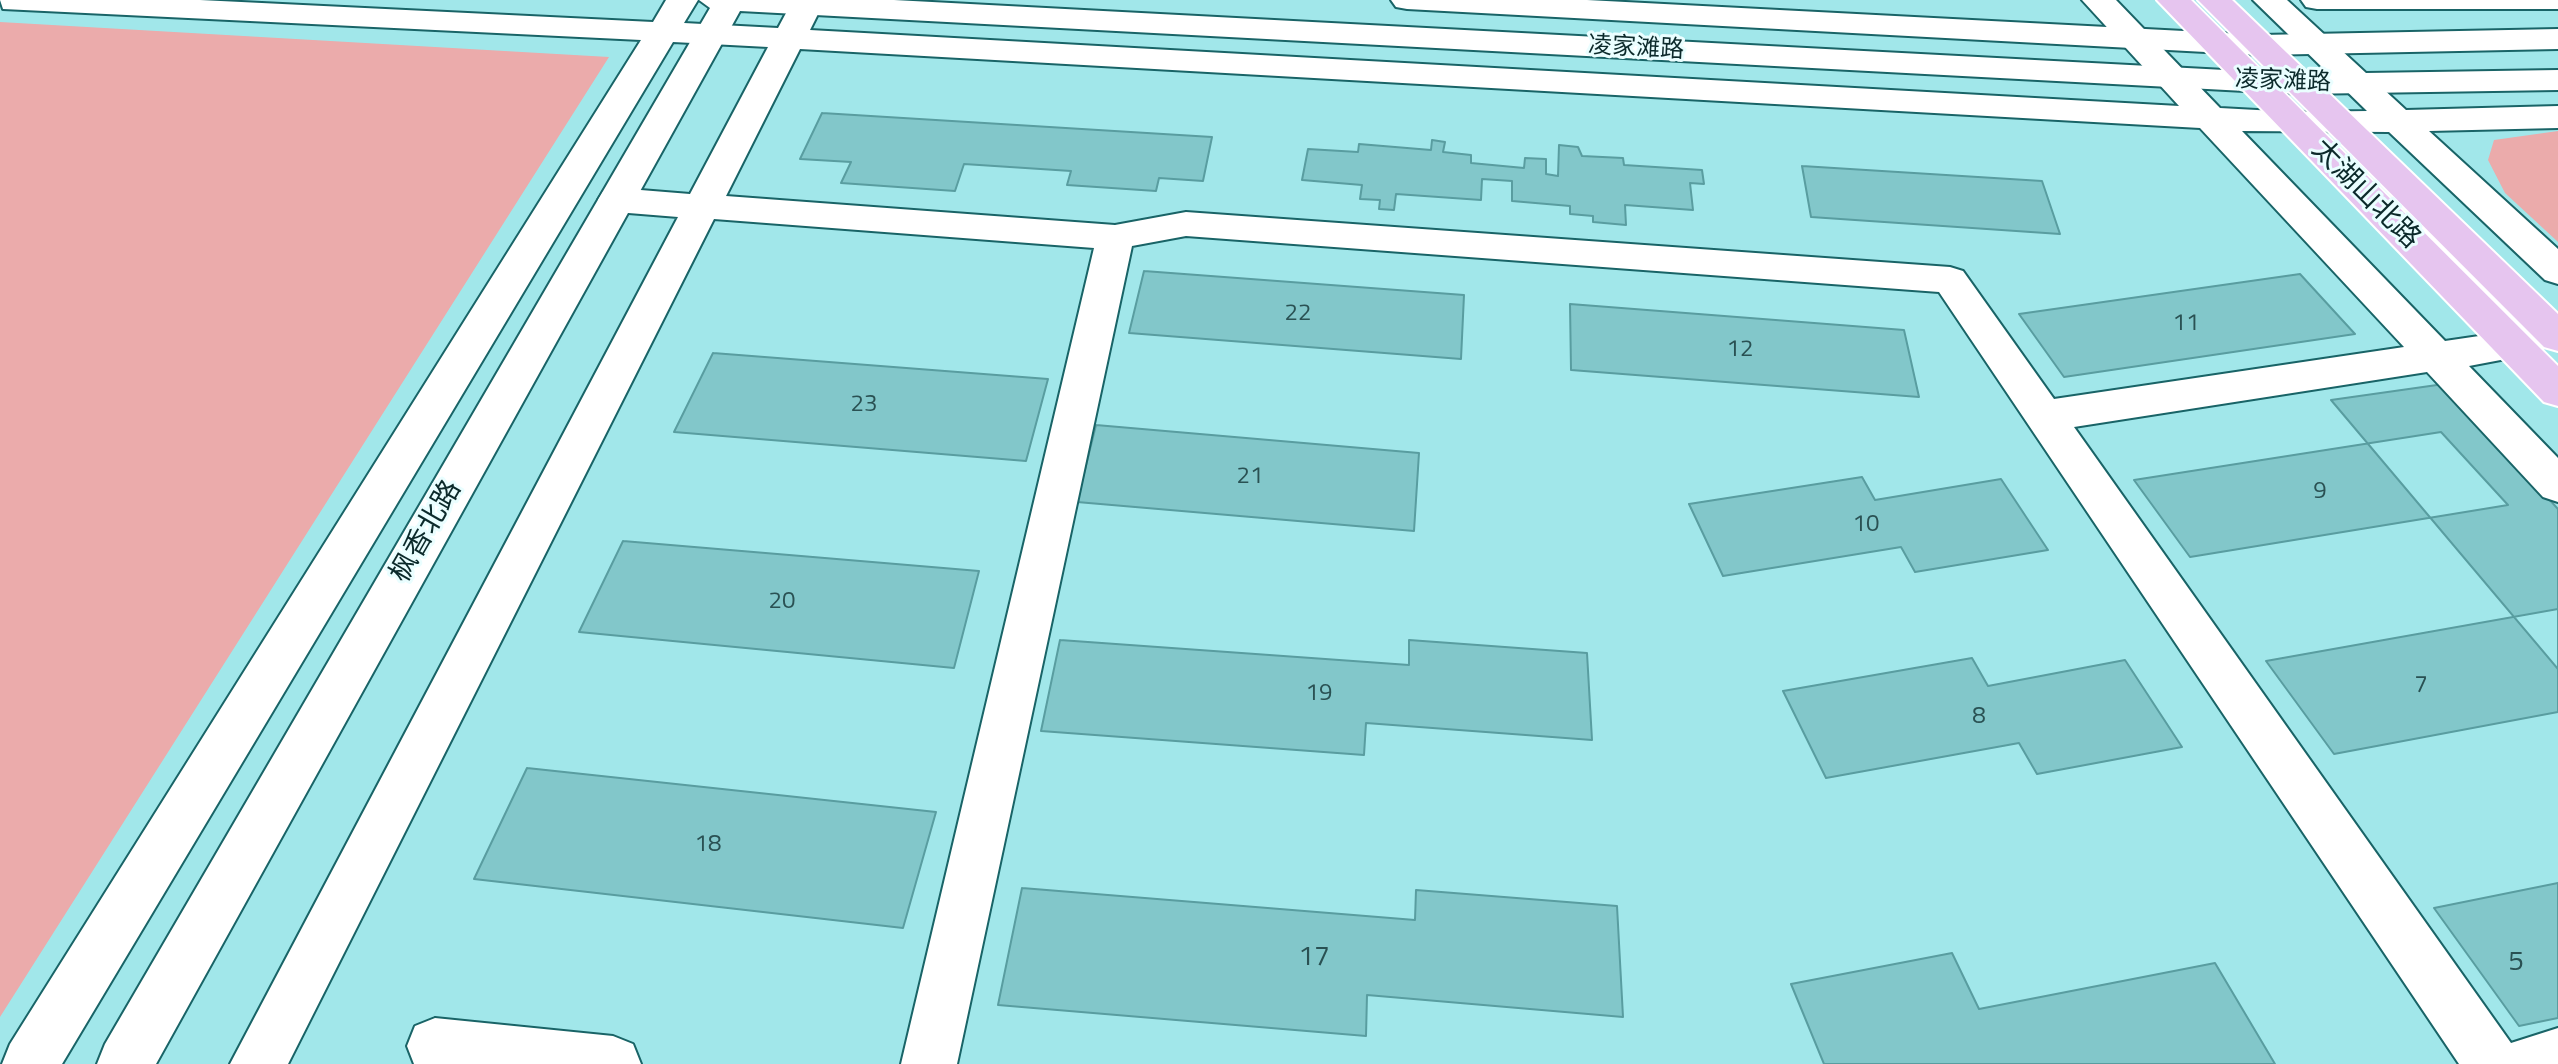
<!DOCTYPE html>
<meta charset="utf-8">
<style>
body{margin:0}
canvas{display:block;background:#a1e7ea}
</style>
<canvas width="2558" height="1064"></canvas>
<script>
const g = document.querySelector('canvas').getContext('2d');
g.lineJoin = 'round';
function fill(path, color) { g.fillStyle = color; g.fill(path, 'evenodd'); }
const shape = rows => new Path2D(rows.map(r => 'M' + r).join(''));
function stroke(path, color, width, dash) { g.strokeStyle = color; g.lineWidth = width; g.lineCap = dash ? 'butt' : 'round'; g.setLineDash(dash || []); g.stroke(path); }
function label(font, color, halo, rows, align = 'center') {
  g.font = font + ' "Titillium Web","Noto Sans SC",sans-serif'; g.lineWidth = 6; g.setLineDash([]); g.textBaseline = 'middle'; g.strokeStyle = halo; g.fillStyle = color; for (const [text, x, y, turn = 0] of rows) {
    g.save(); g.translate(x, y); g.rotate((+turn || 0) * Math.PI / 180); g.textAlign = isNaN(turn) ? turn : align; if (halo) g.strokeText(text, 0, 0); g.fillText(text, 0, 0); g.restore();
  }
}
fill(shape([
 [0,22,609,57,0,1017],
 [2558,131,2558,242,2505,193,2488,160,2494,140]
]), '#ebabab');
const building = shape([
 [822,113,1212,137,1203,181,1159,178,1156,191,1067,185,1071,171,964,164,955,191,841,183,851,162,800,159,822,113],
 [1432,140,1445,142,1443,152,1471,155,1471,163,1524,168,1525,158,1546,159,1546,174,1558,176,1559,145,1578,147,1582,156,1623,158,1624,165,1702,170,1704,184,1690,183,1693,210,1625,205,1626,225,1593,222,1593,216,1570,214,1570,206,1512,201,1512,181,1482,179,1481,200,1396,194,1394,210,1379,209,1380,200,1360,199,1362,185,1302,180,1308,149,1358,152,1359,144,1431,150,1432,140],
 [1802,166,2042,181,2060,234,1811,217,1802,166],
 [1144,271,1464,295,1461,359,1129,333,1144,271],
 [2300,274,2355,334,2064,377,2019,314,2300,274],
 [1570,304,1904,330,1919,397,1571,370,1570,304],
 [713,353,1048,379,1026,461,674,432,713,353],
 [2444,384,2558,509,2558,669,2331,400,2444,384],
 [1096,425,1419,453,1414,531,1077,502,1096,425],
 [2441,432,2508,505,2190,557,2134,480,2441,432],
 [1862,477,1875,500,2001,479,2048,550,1915,572,1901,547,1723,576,1689,504,1862,477],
 [623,541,979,571,954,668,579,632,623,541],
 [2558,609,2558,712,2334,754,2266,661,2558,609],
 [1060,640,1409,665,1409,640,1587,653,1592,740,1366,723,1364,755,1041,731,1060,640],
 [1972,658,1988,686,2125,660,2182,747,2037,774,2019,743,1826,778,1783,691,1972,658],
 [527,768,936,812,903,928,474,879,527,768],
 [2558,883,2558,1018,2519,1026,2434,908,2558,883],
 [1022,888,1415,920,1416,890,1617,906,1623,1017,1367,995,1366,1036,998,1005,1022,888],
 [1952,953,1979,1009,2215,963,2275,1064,1824,1064,1791,984,1952,953]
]);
fill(building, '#82c7ca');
stroke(building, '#599da0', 2);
const minor = shape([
 [0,0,200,0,653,22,666,0,698,0,684,23,778,28,793,0,825,0,810,30,2179,106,2082,0,2116,0,2220,108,2294,112,2367,111,2253,0,2287,0,2406,110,2558,106,2558,128,2429,131,2558,249,2558,284,2545,280,2389,132,2242,131,2445,341,2513,331,2527,335,2533,345,2527,355,2469,366,2558,458,2558,502,2543,497,2427,372,2074,427,2511,1043,2558,1028,2558,1064,2459,1064,1939,292,1186,236,1132,246,957,1064,901,1064,1094,248,714,219,288,1064,230,1064,678,217,616,212,603,208,598,200,603,192,616,188,690,194,768,47,673,42,62,1064,2,1064,10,1044,641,40,3,9,0,0],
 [800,49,2200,128,2404,347,2054,399,1963,271,1950,267,1186,212,1115,225,726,196,800,49],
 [2301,0,2558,0,2558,9,2317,9,2306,7,2301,0],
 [435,1018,613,1036,633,1044,641,1064,414,1064,407,1046,415,1026,435,1018]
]);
const secondary = shape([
 [699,0,894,0,2301,74,2558,70,2558,90,2301,94,740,11,156,1064,97,1064,105,1044,710,8,699,0],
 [1391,0,1587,0,2261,35,2558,29,2558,49,2261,55,1407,9,1396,7,1391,0]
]);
const primary = shape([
 [2157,0,2191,0,2558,366,2558,406,2544,402,2157,0],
 [2198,0,2232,0,2558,314,2558,351,2544,347,2198,0]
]);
stroke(minor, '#196467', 4);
stroke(secondary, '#196467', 4);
stroke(primary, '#fff', 4);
fill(minor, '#fff');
fill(secondary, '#fff');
fill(primary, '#e6c5ef');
label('24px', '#0c2a2b', '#eafeff', [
 ["凌家滩路",1636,49,3],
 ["凌家滩路",2283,82,2]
]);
label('24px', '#2a5153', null, [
 ["22",1298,314],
 ["11",2186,324],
 ["12",1740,350],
 ["23",864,405],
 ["21",1250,477],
 ["9",2320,492],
 ["10",1866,525],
 ["20",782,602],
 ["7",2421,686],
 ["19",1319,694],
 ["8",1979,717],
 ["18",708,845]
]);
label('28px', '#0c2a2b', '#eafeff', [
 ["太湖山北路",2365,195,45],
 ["枫香北路",427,532,-60]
]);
label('28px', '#2a5153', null, [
 ["17",1314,958],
 ["5",2516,963]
]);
</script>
